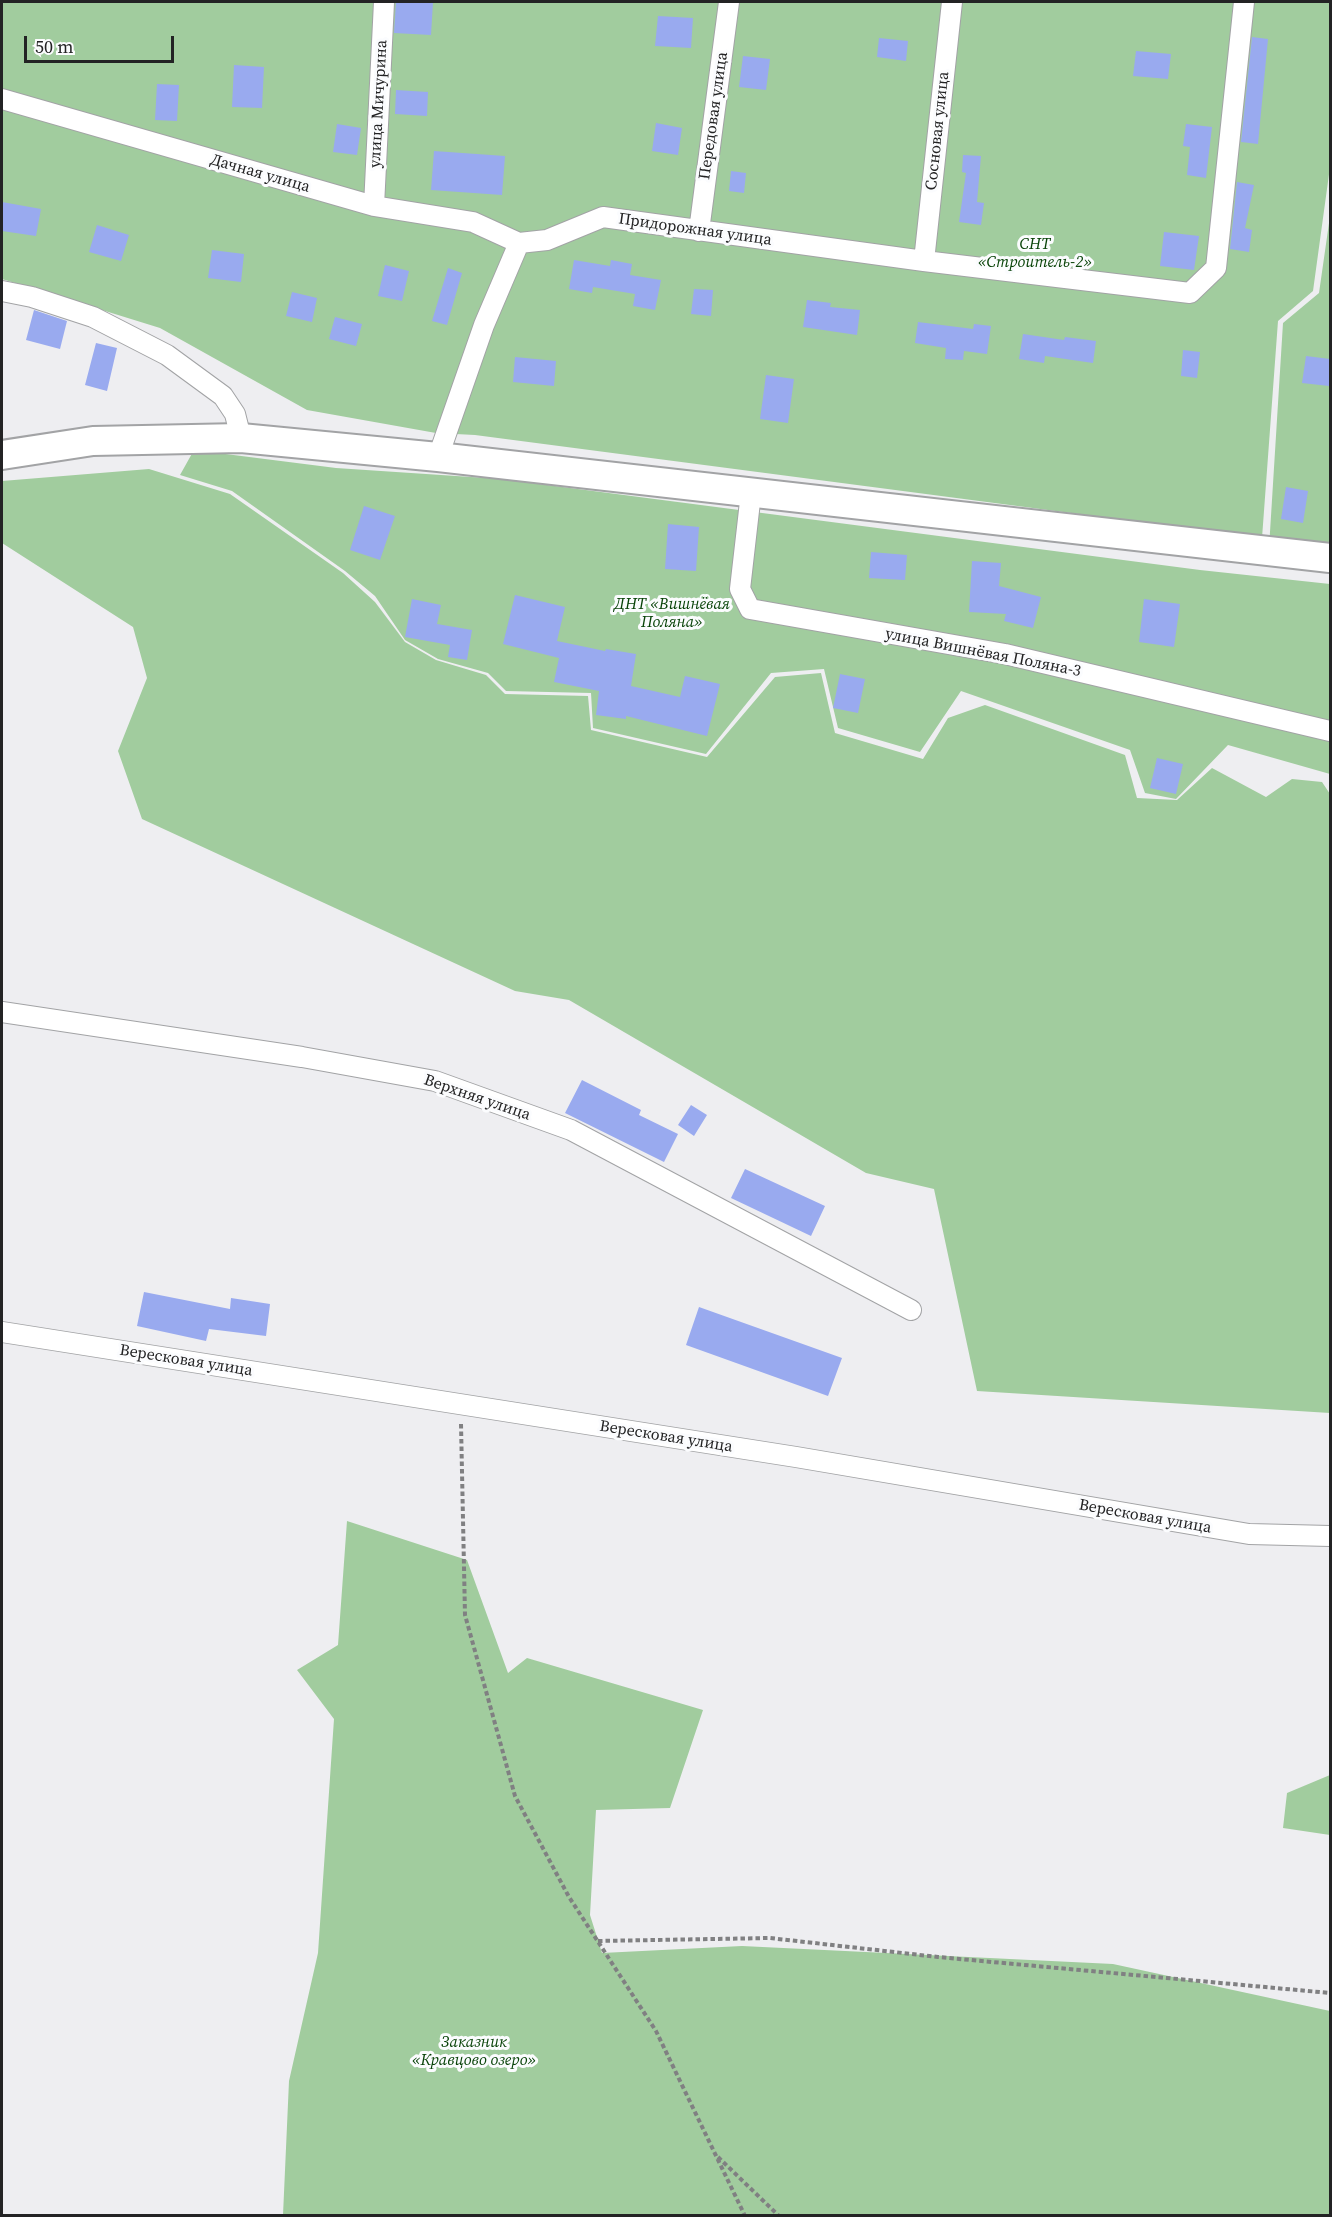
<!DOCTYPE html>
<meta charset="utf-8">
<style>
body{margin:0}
#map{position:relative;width:1332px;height:2217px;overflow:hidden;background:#eeeef1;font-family:"Source Serif 4",serif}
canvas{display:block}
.frame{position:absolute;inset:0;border:3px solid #232324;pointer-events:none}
.scale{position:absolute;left:24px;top:36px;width:150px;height:27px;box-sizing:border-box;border:3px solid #232324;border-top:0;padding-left:8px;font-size:18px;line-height:21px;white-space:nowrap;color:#232324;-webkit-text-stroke:4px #fbfcfe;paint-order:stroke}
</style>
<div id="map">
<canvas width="1332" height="2217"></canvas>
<div class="frame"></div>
<div class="scale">50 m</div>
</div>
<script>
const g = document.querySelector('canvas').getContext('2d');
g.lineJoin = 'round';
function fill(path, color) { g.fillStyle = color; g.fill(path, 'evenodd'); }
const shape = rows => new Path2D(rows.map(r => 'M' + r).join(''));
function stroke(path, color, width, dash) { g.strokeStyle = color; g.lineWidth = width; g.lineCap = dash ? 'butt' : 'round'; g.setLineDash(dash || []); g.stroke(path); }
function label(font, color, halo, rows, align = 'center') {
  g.font = font + ' "Source Serif 4",serif'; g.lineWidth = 6; g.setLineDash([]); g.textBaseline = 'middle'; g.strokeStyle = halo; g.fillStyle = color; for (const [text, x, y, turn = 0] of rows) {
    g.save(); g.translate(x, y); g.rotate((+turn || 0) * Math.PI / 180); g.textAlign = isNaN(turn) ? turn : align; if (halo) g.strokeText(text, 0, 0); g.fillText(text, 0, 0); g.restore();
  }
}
fill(shape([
 [2,2,1330,2,1330,167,1313,291,1278,321,1262,538,475,435,436,433,307,410,160,328,2,279],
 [1330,216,1330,556,1269,548,1283,323,1319,293],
 [194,450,336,468,501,479,1200,570,1330,584,1330,774,1228,745,1176,799,1145,793,1130,750,961,691,920,752,838,728,824,669,771,673,706,754,593,728,591,693,506,691,488,673,438,659,405,640,375,596,345,571,232,491,180,475],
 [149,469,230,494,343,573,375,602,405,642,436,660,486,675,505,694,588,696,591,730,707,757,775,677,821,673,835,733,923,759,948,718,985,705,1125,755,1137,798,1177,800,1212,768,1266,797,1292,779,1322,782,1330,794,1330,1413,977,1391,934,1189,866,1173,569,1000,515,991,142,819,118,751,147,678,133,627,2,543,2,481],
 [347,1521,467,1560,508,1673,527,1658,703,1710,670,1808,596,1810,590,1915,602,1953,742,1946,1113,1964,1330,2011,1330,2215,283,2215,289,2081,318,1953,334,1719,297,1670,338,1645],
 [1330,1775,1330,1835,1283,1828,1287,1793]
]), '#a1cc9e');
fill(shape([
 [396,2,433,2,431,35,394,33],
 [658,16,693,18,691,48,655,46],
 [1252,37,1268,39,1258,144,1241,142],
 [879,38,908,41,906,61,877,57],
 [1136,51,1171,54,1168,79,1133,76],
 [743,56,770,59,766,90,739,87],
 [234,65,264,67,262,108,232,107],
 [157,84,179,85,177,121,155,120],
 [396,90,428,92,427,116,395,114],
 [656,123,682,128,678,155,652,151],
 [337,124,361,128,357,155,333,152],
 [1186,124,1212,127,1206,178,1187,175,1190,147,1183,146],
 [434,151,505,156,502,195,431,190],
 [963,155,981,156,977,202,984,203,981,225,959,222,966,173,962,172],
 [731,171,746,173,744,193,729,191],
 [1237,182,1254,185,1245,228,1252,230,1249,252,1230,249],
 [2,202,41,209,36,236,2,231],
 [97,225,129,235,121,261,89,252],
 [1164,232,1199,236,1194,270,1160,266],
 [212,250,244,254,241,282,208,278],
 [574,260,610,266,611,260,632,264,630,275,661,280,655,310,633,306,635,294,593,287,592,293,569,289],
 [385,265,409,271,402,301,378,296],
 [448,268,462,273,447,325,432,321],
 [694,289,713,290,711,316,691,314],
 [292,292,317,298,312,322,286,316],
 [807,300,831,303,830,307,860,310,857,335,803,327],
 [34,310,67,321,60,349,26,340],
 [335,317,362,324,356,346,329,339],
 [918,322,973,329,974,324,991,326,987,354,964,351,963,360,945,359,946,348,915,343],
 [1023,334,1064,340,1065,337,1096,341,1093,363,1045,356,1044,363,1019,359],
 [96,343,117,348,107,391,85,385],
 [1183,350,1200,352,1197,378,1181,376],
 [1306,356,1330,359,1329,386,1302,383],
 [515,357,556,361,554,386,513,382],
 [766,375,794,379,788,423,760,419],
 [1286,487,1308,491,1303,523,1281,519],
 [364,506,395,516,380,560,350,550],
 [668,524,699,527,696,571,665,569],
 [871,552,907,555,905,580,869,578],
 [972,561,1001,563,999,586,1041,597,1033,628,1004,621,1006,614,969,612],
 [515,595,565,607,557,641,605,651,606,649,636,654,631,686,680,697,685,676,720,684,707,736,626,716,626,719,596,715,599,691,554,682,559,658,503,644],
 [412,599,441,605,437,624,472,630,467,660,448,657,450,645,405,637],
 [1144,599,1180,604,1174,647,1139,642],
 [840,674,865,679,858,713,833,708],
 [1157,758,1183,764,1176,794,1150,788],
 [582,1080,641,1110,639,1115,678,1134,664,1162,565,1113],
 [691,1105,707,1115,694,1136,678,1125],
 [745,1169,825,1206,811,1236,731,1198],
 [144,1292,230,1309,231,1298,270,1304,266,1336,209,1329,206,1341,137,1326],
 [699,1307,842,1358,828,1396,686,1345]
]), '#99aaef');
const street = shape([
 [2,99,374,206,473,222,519,243],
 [374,206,384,2],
 [699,231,729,2],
 [924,261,952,2],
 [2,291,32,297,93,317,167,355,223,396,235,414,241,438],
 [438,457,484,325,519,243,547,240,603,217,924,261,1190,293,1216,268,1244,2],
 [751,493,740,589,750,609,1005,654,1330,731],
 [2,1012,302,1057,435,1081,571,1130,911,1310],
 [2,1332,796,1457,1249,1534,1330,1536]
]);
const secondary = shape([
 [2,455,93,441,241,438,438,457,1330,558]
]);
stroke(street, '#a2a3a5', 22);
stroke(secondary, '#a2a3a5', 32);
stroke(shape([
 [461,1424,465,1615,515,1796,569,1897,656,2031,745,2216],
 [598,1941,770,1938,938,1957,1330,1993],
 [718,2157,779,2216]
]), '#808082', 4, [4.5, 3]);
stroke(street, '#fff', 20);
stroke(secondary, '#fff', 28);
label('16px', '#232324', '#fbfcfe', [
 ["улица Мичурина",379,104,-87],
 ["Передовая улица",714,116,-82],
 ["Сосновая улица",938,131,-84],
 ["Дачная улица",260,174,16],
 ["Придорожная улица",695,230,8],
 ["улица Вишнёвая Поляна-3",983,653,11],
 ["Верхняя улица",477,1098,19],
 ["Вересковая улица",186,1361,9],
 ["Вересковая улица",666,1437,9],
 ["Вересковая улица",1145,1517,10]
]);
label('italic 16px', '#084308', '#fbfcfe', [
 ["СНТ",1035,245],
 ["«Строитель-2»",1035,263],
 ["ДНТ «Вишнёвая",672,605],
 ["Поляна»",672,623],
 ["Заказник",474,2043],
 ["«Кравцово озеро»",474,2061]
]);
</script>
